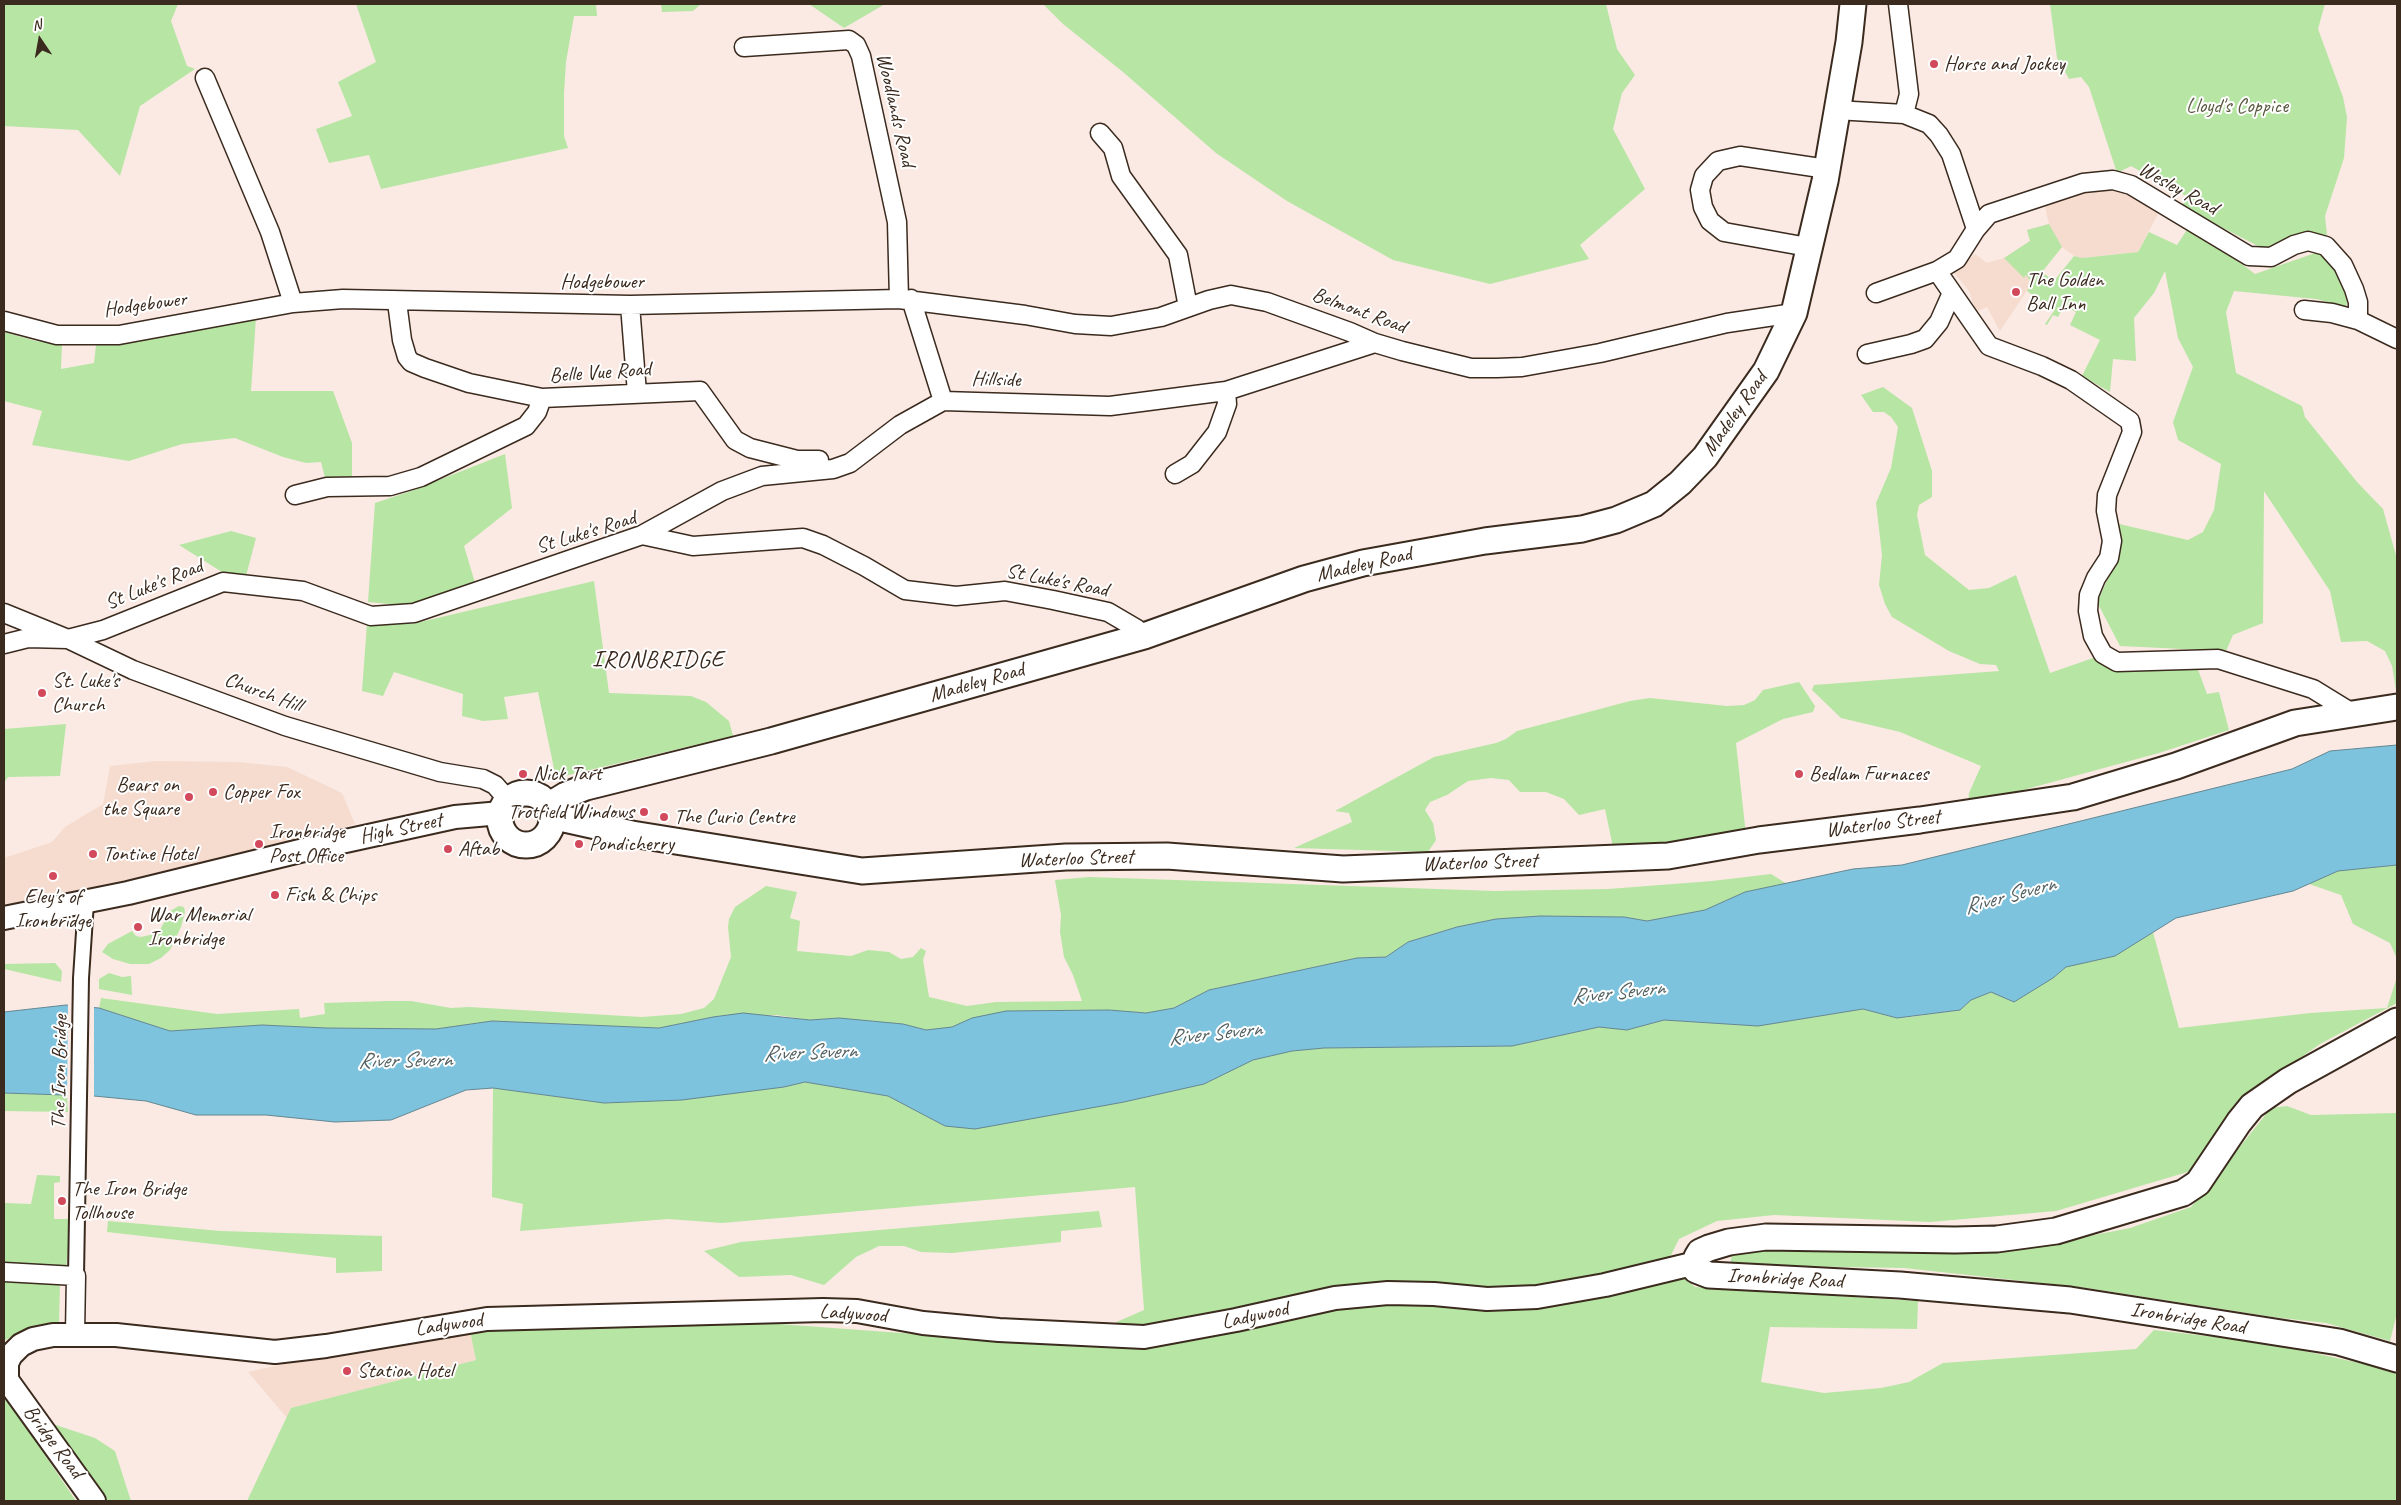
<!DOCTYPE html>
<style>
body{margin:0}
#map{position:relative;width:2401px;height:1505px;overflow:hidden;background:#faeae3;font-family:Caveat,sans-serif}
canvas{display:block}
.frame{position:absolute;inset:0;border:5px solid #3b2a1e;pointer-events:none}
.north{position:absolute;left:15px;top:15px;width:50px;height:50px;-webkit-text-stroke:4px #fff;paint-order:stroke;rotate:348deg;font-size:14px;font-weight:700;line-height:20px;text-align:center;color:#3b2a1e}
.north::after{content:'';display:block;margin:auto;width:18px;height:22px;background:#3b2a1e;clip-path:polygon(50% 0,100% 100%,50% 72%,0 100%)}
</style>
<div id="map">
<canvas width="2401" height="1505"></canvas>
<div class="frame"></div>
<div class="north">N</div>
</div>
<script>
const g = document.querySelector('canvas').getContext('2d');
g.lineJoin = 'round';
function fill(path, color) { g.fillStyle = color; g.fill(path, 'evenodd'); }
const shape = rows => new Path2D(rows.map(r => 'M' + r).join(''));
function stroke(path, color, width, dash) { g.strokeStyle = color; g.lineWidth = width; g.lineCap = dash ? 'butt' : 'round'; g.setLineDash(dash || []); g.stroke(path); }
function label(font, color, halo, rows, align = 'center') {
  g.font = font + ' Caveat,sans-serif'; g.lineWidth = 4; g.setLineDash([]); g.textBaseline = 'middle'; g.strokeStyle = halo; g.fillStyle = color; for (const [text, x, y, turn = 0] of rows) {
    g.save(); g.translate(x, y); g.rotate((+turn || 0) * Math.PI / 180); g.textAlign = isNaN(turn) ? turn : align; if (halo) g.strokeText(text, 0, 0); g.fillText(text, 0, 0); g.restore();
  }
}
fill(shape([
 [2105,187,2125,192,2160,210,2138,252,2082,258,2074,256,2062,247,2032,283,2000,331,1987,307,1976,312,1969,291,1954,273,1975,254,1987,263,2004,258,2030,241,2027,230,2049,224,2045,207,2076,193],
 [156,761,238,762,287,767,342,793,355,824,223,863,4,909,4,858,52,842,65,827,103,804,110,766],
 [470,1331,476,1360,291,1408,287,1418,248,1372,348,1350]
]), '#f6dbcf');
fill(shape([
 [4,4,178,4,171,21,187,66,195,69,140,106,120,176,78,130,4,126],
 [356,4,596,4,597,16,574,16,566,62,564,93,564,136,568,148,381,189,369,155,329,163,316,129,352,116,338,82,376,62],
 [661,4,701,4,693,11,662,12],
 [809,4,885,4,844,28],
 [1043,4,1606,4,1617,49,1635,75,1622,93,1613,129,1645,189,1580,245,1589,259,1490,284,1393,260,1287,201,1216,153,1123,72,1063,24],
 [2050,4,2325,4,2318,29,2343,97,2347,117,2344,158,2325,216,2327,235,2301,233,2264,249,2182,207,2186,196,2131,166,2117,173,2089,87,2081,77,2069,79,2057,58],
 [2049,224,2062,247,2042,272,2054,281,2074,256,2082,258,2138,252,2149,232,2177,245,2190,225,2255,274,2321,251,2336,268,2348,297,2346,307,2316,299,2234,291,2226,312,2236,373,2302,406,2305,417,2357,482,2383,509,2397,559,2397,696,2392,666,2385,651,2367,641,2341,642,2330,591,2264,491,2263,623,2233,635,2226,651,2120,646,2097,602,2117,559,2115,523,2188,540,2203,532,2214,510,2221,464,2178,440,2173,422,2193,367,2178,338,2165,271,2154,293,2134,318,2136,361,2113,359,2110,392,2082,376,2100,340,2070,325,2076,312,2064,306,2058,317,2053,315,2047,325,2045,324,2054,311,2027,291,2032,283,2026,275,2024,278,2004,258,2030,241,2027,230],
 [256,317,251,391,333,391,352,443,352,478,325,478,321,462,306,463,283,457,235,438,182,444,129,461,32,445,42,411,4,401,4,332,36,341,62,344,61,369,94,363,96,345,157,337],
 [1883,387,1912,408,1932,471,1932,497,1919,505,1917,515,1925,555,1969,590,1989,588,2016,575,2050,673,2093,658,2114,668,2197,667,2207,694,2219,692,2229,730,2159,753,1968,805,1969,793,1981,766,1900,732,1841,718,1812,690,1814,685,1999,671,1996,665,1980,664,1949,651,1892,617,1885,604,1879,585,1882,555,1876,503,1891,468,1898,427,1891,417,1884,412,1873,412,1861,395],
 [505,454,512,508,464,546,476,586,411,606,368,602,375,503,411,491],
 [231,531,256,538,246,576,222,572,179,545],
 [594,581,609,693,691,696,706,702,729,721,733,736,556,778,538,692,504,697,508,719,483,721,462,716,463,694,394,672,383,696,362,691,367,624,412,624],
 [1799,682,1815,706,1813,712,1783,719,1736,743,1746,835,1694,843,1613,847,1605,809,1579,815,1564,799,1546,792,1520,792,1509,780,1491,778,1468,781,1447,795,1430,802,1425,810,1433,823,1436,840,1428,852,1294,848,1352,822,1349,813,1335,811,1434,757,1496,743,1506,739,1517,731,1630,701,1650,698,1727,706,1744,705,1755,700,1763,690],
 [66,724,60,776,8,777,4,783,4,729],
 [2397,865,2397,959,2390,943,2353,924,2341,895,2309,884,2338,871],
 [1771,874,1787,884,1745,892,1705,910,1647,921,1624,917,1540,916,1496,919,1457,927,1408,942,1386,957,1357,958,1209,990,1174,1008,1146,1013,1109,1010,1051,1010,972,1018,952,1027,926,1030,903,1024,839,1018,810,1020,776,1015,713,1017,659,1028,492,1021,436,1029,326,1028,262,1025,170,1031,99,1008,101,998,217,1014,299,1009,300,1018,325,1014,324,1003,387,1001,411,1001,451,1008,469,1007,642,1017,681,1014,704,1008,714,999,731,957,728,927,729,919,735,907,766,886,797,892,790,918,800,921,797,951,851,956,868,950,889,952,901,959,913,957,921,948,926,951,923,960,929,997,967,1006,996,1002,1082,1001,1073,975,1064,957,1060,932,1061,915,1055,880,1089,877,1495,891,1608,889,1712,881],
 [179,906,184,907,185,912,181,927,170,950,161,958,149,964,130,964,113,959,102,952,108,944,132,931,136,936,141,937,154,934,160,930,170,911],
 [2153,932,2179,1028,2310,1013,2387,1008,2397,977,2397,1003,2320,1044,2235,1104,2191,1171,2056,1211,1930,1222,1774,1215,1717,1221,1679,1239,1670,1257,1672,1269,1695,1287,1918,1301,1917,1329,1770,1327,1761,1382,1824,1393,1881,1388,1909,1382,1943,1363,2136,1349,2154,1330,2268,1343,2373,1366,2397,1374,2397,1501,247,1501,291,1408,476,1360,470,1331,752,1322,1064,1345,1144,1310,1135,1187,722,1223,668,1219,520,1231,523,1204,492,1197,493,1088,604,1103,784,1087,805,1082,888,1096,945,1126,1124,1102,1204,1084,1253,1060,1292,1051,1324,1048,1512,1046,1600,1027,1627,1030,1664,1020,1758,1026,1863,1009,1897,1018,1910,1017,1960,1010,1971,1000,1992,992,2014,1002,2053,978,2066,967,2115,956],
 [55,963,62,971,61,982,4,969,4,964],
 [109,973,122,977,131,976,132,995,99,989,99,979],
 [4,1093,67,1095,68,1112,4,1111],
 [2287,1106,2311,1115,2397,1113,2397,1313,2390,1341,2326,1323,2273,1317,2087,1288,1904,1268,1730,1265,1732,1254,1765,1250,1822,1248,1966,1253,2048,1244,2130,1228,2191,1207,2271,1108],
 [37,1175,60,1176,60,1182,54,1183,54,1219,71,1219,66,1269,4,1265,5,1203,31,1204],
 [1099,1211,1102,1227,1061,1231,1061,1242,952,1253,921,1252,904,1246,879,1246,856,1257,824,1285,791,1275,739,1277,704,1251,741,1242],
 [108,1221,221,1231,382,1236,382,1271,336,1273,336,1258,107,1232],
 [4,1281,11,1283,60,1282,59,1325,19,1332,4,1341],
 [4,1395,49,1461,76,1501,4,1501],
 [50,1423,95,1438,115,1451,131,1501,107,1501,82,1464]
]), '#b7e5a4');
const water = shape([
 [2397,745,2397,865,2338,871,2293,891,2176,918,2115,956,2066,967,2053,978,2014,1002,1991,992,1971,1000,1960,1010,1897,1018,1863,1009,1758,1026,1664,1020,1627,1030,1599,1027,1512,1046,1324,1048,1292,1051,1253,1060,1204,1084,1124,1102,975,1129,945,1126,888,1096,805,1082,784,1087,682,1100,604,1103,493,1088,466,1090,391,1120,335,1122,266,1115,196,1115,146,1101,94,1096,4,1093,4,1012,66,1005,99,1008,170,1031,262,1025,326,1028,436,1029,492,1021,659,1028,713,1017,743,1013,810,1020,839,1018,903,1024,926,1030,952,1027,972,1018,1006,1011,1109,1010,1146,1013,1174,1008,1209,990,1357,958,1386,957,1408,942,1457,927,1496,919,1540,916,1624,917,1647,921,1705,910,1745,892,1853,869,1902,865,2292,769,2330,751,2397,745]
]);
fill(water, '#7ec3de');
stroke(water, '#638691', 1);
fill(shape([
 [68,1002,94,1005,94,1098,67,1098]
]), '#faeae3');
const pedestrian = shape([
 [76,1276,81,978,86,902]
]);
const minor = shape([
 [1898,4,1909,94,1904,114],
 [744,47,849,40,856,45,861,56,897,222,899,299],
 [205,78,270,232,293,303],
 [1836,110,1904,114,1929,124,1939,135,1951,154,1976,229],
 [1100,133,1113,148,1121,176,1178,255,1188,307],
 [1808,247,1724,232,1710,221,1703,207,1700,190,1704,176,1718,161,1740,156,1827,169],
 [1937,271,1989,346,2042,366,2071,380,2130,421,2132,432,2107,495,2106,511,2112,541,2109,558,2096,578,2089,595,2088,611,2093,636,2103,654,2117,662,2218,659,2313,689,2352,713],
 [1876,293,1937,271,1957,259,1976,229,1989,214,2083,183,2113,180,2131,185,2249,256,2271,257,2294,245,2308,241,2326,246,2343,265,2354,289,2358,302,2358,320,2397,339],
 [911,299,943,401],
 [397,302,402,340,407,357,411,362,425,368,469,383,542,398,700,391,735,440,750,448,797,460,819,460],
 [630,305,637,393],
 [2304,310,2332,313,2358,320],
 [4,321,57,335,119,335,293,303,343,299,630,305,899,299,1025,315,1075,324,1111,326,1161,317,1209,300,1231,295,1267,302,1350,332,1375,343,1402,351,1471,368,1497,368,1522,367,1600,353,1727,323,1794,313],
 [1867,354,1911,344,1925,339,1939,322,1951,295],
 [1175,474,1192,464,1217,432,1227,404,1226,391],
 [295,495,327,487,390,486,421,477,526,426,537,412,542,398],
 [642,535,722,491,762,476,833,469,850,463,900,425,943,401,1110,406,1226,391,1375,343],
 [4,613,68,639,133,670,285,726,440,772,483,779,495,785,508,800],
 [4,644,28,638,68,639,103,630,223,582,303,591,371,616,414,613,642,535,693,546,803,538,823,545,864,566,905,590,956,596,1005,591,1053,600,1108,612,1137,629,1144,636],
 [4,1272,76,1276,75,1334]
]);
const tertiary = shape([
 [4,918,128,893,300,851,455,817,501,813],
 [94,1501,7,1380,7,1363,11,1355,21,1345,33,1339,53,1335,116,1335,275,1352,326,1346,487,1319,823,1310,857,1311,923,1323,999,1330,1144,1337,1236,1320,1335,1298,1388,1293,1434,1294,1487,1299,1537,1297,1605,1285,1696,1263]
]);
const secondary = shape([
 '500 819a26 26 0 1 1 52 0a26 26 0 1 1-52 0Z',
 [548,806,566,795,586,787,771,741,1144,636,1304,579,1363,563,1485,541,1582,529,1616,520,1654,504,1680,483,1705,457,1766,371,1794,313,1825,181,1849,42,1853,4],
 [551,816,632,834,862,871,1066,857,1167,856,1343,869,1668,856,1759,840,1920,820,2073,797,2176,766,2295,723,2397,707],
 [2397,1021,2288,1081,2252,1106,2239,1122,2198,1183,2183,1193,2056,1231,1997,1239,1955,1240,1766,1237,1729,1242,1709,1248,1700,1252,1697,1257,1696,1263,1696,1270,1709,1275,1900,1285,2070,1300,2339,1342,2397,1359]
]);
stroke(pedestrian, '#3b2a1e', 18);
stroke(minor, '#3b2a1e', 21);
stroke(tertiary, '#3b2a1e', 26);
stroke(secondary, '#3b2a1e', 29);
stroke(pedestrian, '#fff', 14);
stroke(minor, '#fff', 18);
stroke(tertiary, '#fff', 22);
stroke(secondary, '#fff', 25);
for (const [x, y, r, color] of [
 [1934,64,5,"#d1495b"],
 [2016,292,5,"#d1495b"],
 [42,693,5,"#d1495b"],
 [523,774,5,"#d1495b"],
 [1799,774,5,"#d1495b"],
 [213,792,5,"#d1495b"],
 [189,797,5,"#d1495b"],
 [644,812,5,"#d1495b"],
 [664,817,5,"#d1495b"],
 [259,844,5,"#d1495b"],
 [579,844,5,"#d1495b"],
 [448,849,5,"#d1495b"],
 [93,854,5,"#d1495b"],
 [53,876,5,"#d1495b"],
 [275,895,5,"#d1495b"],
 [138,927,5,"#d1495b"],
 [62,1201,5,"#d1495b"],
 [347,1371,5,"#d1495b"]
]) { const dot = new Path2D(); dot.arc(x, y, r, 0, 2 * Math.PI); g.fillStyle = color; g.fill(dot); stroke(dot, '#fff', 2); }
label('21px', '#3b2a1e', '#fff', [
 ["Horse and Jockey",1944,64],
 ["The Golden",2026,280],
 ["Ball Inn",2026,304],
 ["St. Luke's",52,681],
 ["Church",52,705],
 ["Nick Tart",533,774],
 ["Bedlam Furnaces",1809,774],
 ["Bears on",179,785,"right"],
 ["the Square",179,809,"right"],
 ["Copper Fox",223,792],
 ["Trotfield Windows",634,812,"right"],
 ["The Curio Centre",674,817],
 ["Ironbridge",269,832],
 ["Post Office",269,856],
 ["Pondicherry",589,844],
 ["Aftab",458,849],
 ["Tontine Hotel",103,854],
 ["Fish & Chips",285,895],
 ["Eley's of",53,897,"center"],
 ["Ironbridge",53,921,"center"],
 ["War Memorial",148,915],
 ["Ironbridge",148,939],
 ["The Iron Bridge",72,1189],
 ["Tollhouse",72,1213],
 ["Station Hotel",357,1371]
], 'left');
label('21px', '#5a5940', '#fff', [
 ["Lloyd's Coppice",2237,106]
]);
label('21px', '#3b2a1e', '#fff', [
 ["Woodlands Road",895,110,77],
 ["Wesley Road",2178,189,29],
 ["Hodgebower",602,282],
 ["Hodgebower",145,305,-8],
 ["Belmont Road",1359,311,20],
 ["Belle Vue Road",600,373,-4],
 ["Hillside",996,380,2],
 ["Madeley Road",1735,414,-55],
 ["St Luke's Road",586,533,-17],
 ["Madeley Road",1364,565,-13],
 ["St Luke's Road",1057,581,11],
 ["St Luke's Road",154,585,-22],
 ["Madeley Road",977,683,-16],
 ["Church Hill",263,693,20],
 ["Waterloo Street",1883,824,-7],
 ["High Street",401,829,-12],
 ["Waterloo Street",1076,859,-2],
 ["Waterloo Street",1480,863,-2],
 ["The Iron Bridge",60,1072,-89],
 ["Ironbridge Road",1785,1279,3],
 ["Ladywood",853,1314,4],
 ["Ladywood",1255,1316,-12],
 ["Ironbridge Road",2188,1319,9],
 ["Ladywood",449,1325,-8],
 ["Bridge Road",53,1442,53]
]);
label('italic 22px', '#526061', '#fff', [
 ["River Severn",2010,896,-15],
 ["River Severn",1618,993,-6],
 ["River Severn",1215,1034,-6],
 ["River Severn",810,1053,-2],
 ["River Severn",405,1061,-1]
]);
g.letterSpacing = '1px';
label('24px', '#3b2a1e', '#fff', [
 ["IRONBRIDGE",658,661]
]);
g.letterSpacing = '0px';
</script>
